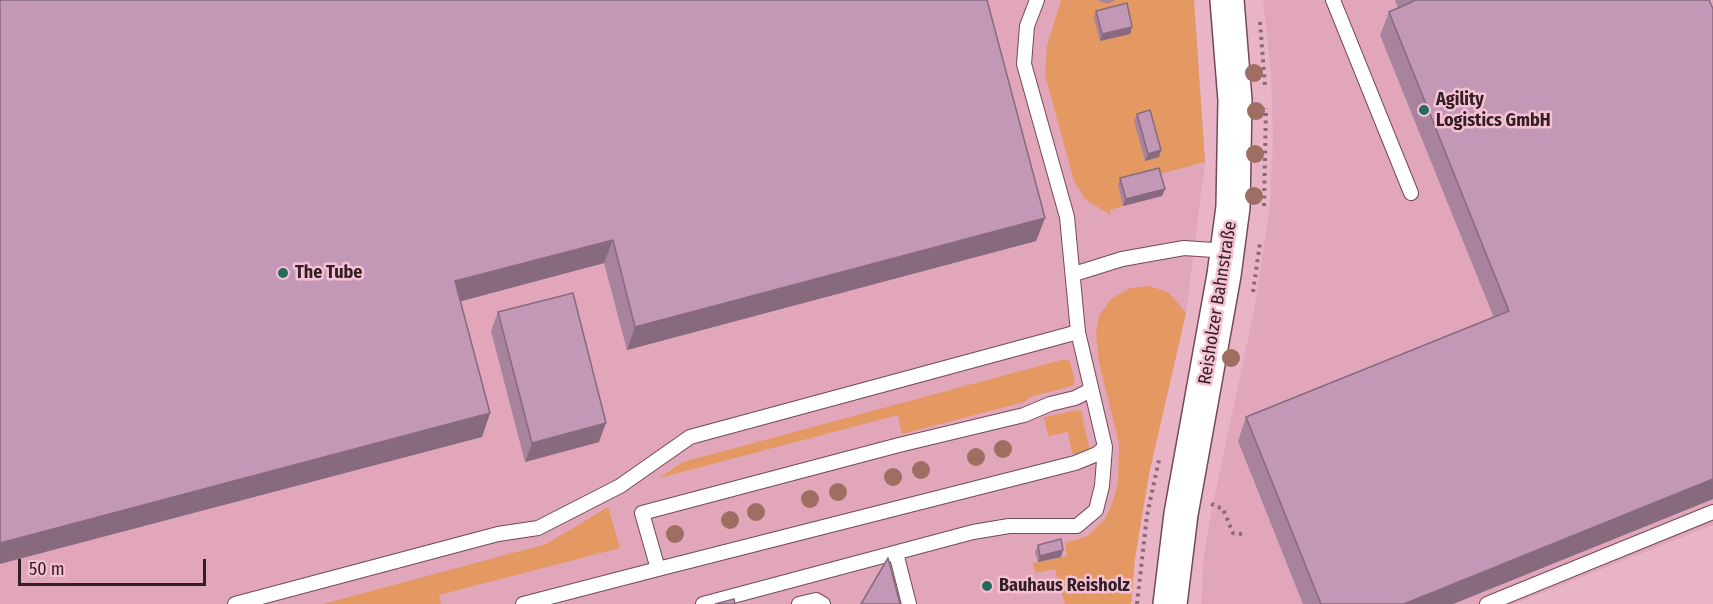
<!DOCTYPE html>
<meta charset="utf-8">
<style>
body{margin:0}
#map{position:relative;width:1713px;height:604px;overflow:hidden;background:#e8b4c6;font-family:"Fira Sans Condensed",sans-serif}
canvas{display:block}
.scale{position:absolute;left:18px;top:559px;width:188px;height:27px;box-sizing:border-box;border:3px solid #332027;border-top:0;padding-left:8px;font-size:18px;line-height:21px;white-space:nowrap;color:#332027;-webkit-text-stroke:4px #f6c1d3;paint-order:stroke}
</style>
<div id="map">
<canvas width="1713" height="604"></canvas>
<div class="scale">50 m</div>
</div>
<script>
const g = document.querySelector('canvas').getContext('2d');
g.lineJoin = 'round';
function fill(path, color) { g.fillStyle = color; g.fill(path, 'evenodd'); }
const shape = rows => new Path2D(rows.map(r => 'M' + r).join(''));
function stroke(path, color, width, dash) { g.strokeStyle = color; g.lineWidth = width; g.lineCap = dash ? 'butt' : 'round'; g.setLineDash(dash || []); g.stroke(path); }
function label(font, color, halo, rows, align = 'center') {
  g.font = font + ' "Fira Sans Condensed",sans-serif'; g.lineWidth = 5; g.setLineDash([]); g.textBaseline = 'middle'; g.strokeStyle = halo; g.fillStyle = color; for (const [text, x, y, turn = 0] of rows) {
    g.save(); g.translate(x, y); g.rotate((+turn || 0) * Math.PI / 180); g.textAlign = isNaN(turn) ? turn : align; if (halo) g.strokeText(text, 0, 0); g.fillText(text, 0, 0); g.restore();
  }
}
fill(shape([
 [0,0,1194,0,1205,162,1186,313,1149,474,1134,554,1130,604,0,604],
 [1263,0,1713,0,1713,525,1514,604,1201,604,1204,555,1212,508,1254,311,1270,205,1273,138,1271,72]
]), '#e1a6ba');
fill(shape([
 [1061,0,1194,0,1205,162,1118,185,1123,206,1110,210,1111,215,1086,200,1074,181,1045,75,1047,46],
 [1149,286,1168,292,1186,313,1149,474,1135,559,1131,604,1065,604,1055,569,1035,573,1033,563,1067,556,1065,543,1088,536,1105,519,1113,501,1118,482,1119,443,1099,363,1096,333,1099,316,1111,299,1130,288],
 [1065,359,1070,362,1075,383,1072,386,1030,397,1024,402,902,434,898,415,659,478,683,462],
 [1078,410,1081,411,1089,446,1089,450,1077,455,1072,453,1068,432,1048,436,1044,417],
 [608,507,620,548,439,595,441,604,323,604,546,544]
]), '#e39961');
const lane = shape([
 [1333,0,1411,193],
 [1074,274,1122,259,1184,248,1228,251],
 [1091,390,1075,398,1050,404,1024,415,899,445,642,513,658,569,1075,463,1097,454,1105,447],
 [896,553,909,604],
 [235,604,498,534,538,528,620,486,690,437,1078,332],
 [523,604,658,569],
 [703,604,973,532,1009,526,1077,526,1096,510,1102,486,1105,447,1078,332,1067,217,1024,64,1027,26,1037,0],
 [799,604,816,600,823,604],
 [1487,604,1713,512]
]);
const secondary = shape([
 [1170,604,1181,514,1224,275,1233,207,1235,100,1227,0]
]);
stroke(lane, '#744858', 16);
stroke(secondary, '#744858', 36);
stroke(shape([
 [1260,22,1265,86],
 [1264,206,1266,108],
 [1253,292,1260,243],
 [1211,504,1223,509,1233,533,1242,534],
 [1137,604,1147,515,1159,460]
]), '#8c6875', 4, [3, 4.5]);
stroke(lane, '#fff', 14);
stroke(secondary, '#fff', 33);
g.fillStyle = '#9d6e61';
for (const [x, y] of [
 [1254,73],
 [1256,111],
 [1255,154],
 [1254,196],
 [1231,358],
 [1003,449],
 [976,457],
 [921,470],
 [893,477],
 [838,492],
 [810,499],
 [756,512],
 [730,520],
 [675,534]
]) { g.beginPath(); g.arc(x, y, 9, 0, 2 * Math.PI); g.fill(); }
fill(shape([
 [0,0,1045,218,1036,241,627,350,604,263,460,301,490,413,482,437],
 [1097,0,1115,0,1108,4],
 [1395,0,1709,0,1713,9,1713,499,1453,604,1303,604,1238,441,1246,417,1494,318,1380,35,1389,12,1398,8],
 [1096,11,1132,27,1130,34,1100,41,1094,18],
 [1137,114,1161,150,1159,157,1145,161,1134,121],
 [1120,178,1165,189,1162,196,1123,206,1118,185],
 [498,312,599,442,525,462,491,331],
 [1038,545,1061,557,1038,562,1035,552]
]), '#a7839d');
fill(shape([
 [1132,27,1130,34,1100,41,1102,34],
 [1161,150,1159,157,1145,161,1148,154],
 [1165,189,1162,196,1123,206,1126,199],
 [1045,218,1036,241,627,350,635,327],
 [613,240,604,263,447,305,455,281],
 [490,413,482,437,0,564,0,543],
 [606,423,599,442,525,462,532,443],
 [1713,479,1713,499,1453,604,1404,604],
 [1063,550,1061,557,1038,562,1040,556]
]), '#886a7f');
const building = shape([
 [0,0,987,0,1045,218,635,327,613,240,455,281,490,413,0,543,0,0],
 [1413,0,1709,0,1713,9,1713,479,1404,604,1321,604,1246,417,1509,311,1389,12,1414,1,1413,0],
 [1127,3,1132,27,1102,34,1096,11,1127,3],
 [1150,110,1161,150,1148,154,1137,114,1150,110],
 [1159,168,1165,189,1126,199,1120,178,1159,168],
 [573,293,606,423,532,443,498,312,573,293],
 [1061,539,1063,550,1040,556,1038,545,1061,539],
 [888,558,900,604,861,604,888,558],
 [734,599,735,604,715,604,734,599]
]);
fill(building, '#c298b6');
stroke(building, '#886a7f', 1.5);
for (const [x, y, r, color] of [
 [1424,110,6,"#266a5c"],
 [283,273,6,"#266a5c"],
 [987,586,6,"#266a5c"]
]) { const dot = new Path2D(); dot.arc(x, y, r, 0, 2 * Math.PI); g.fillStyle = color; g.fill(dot); stroke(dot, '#f6c1d3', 2); }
label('bold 18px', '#332027', '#f6c1d3', [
 ["Agility",1436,100],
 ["Logistics GmbH",1436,121],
 ["The Tube",295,273],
 ["Bauhaus Reisholz",999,586]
], 'left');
label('18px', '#332027', '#f6c1d3', [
 ["Reisholzer Bahnstraße",1218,303,-81]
]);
</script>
